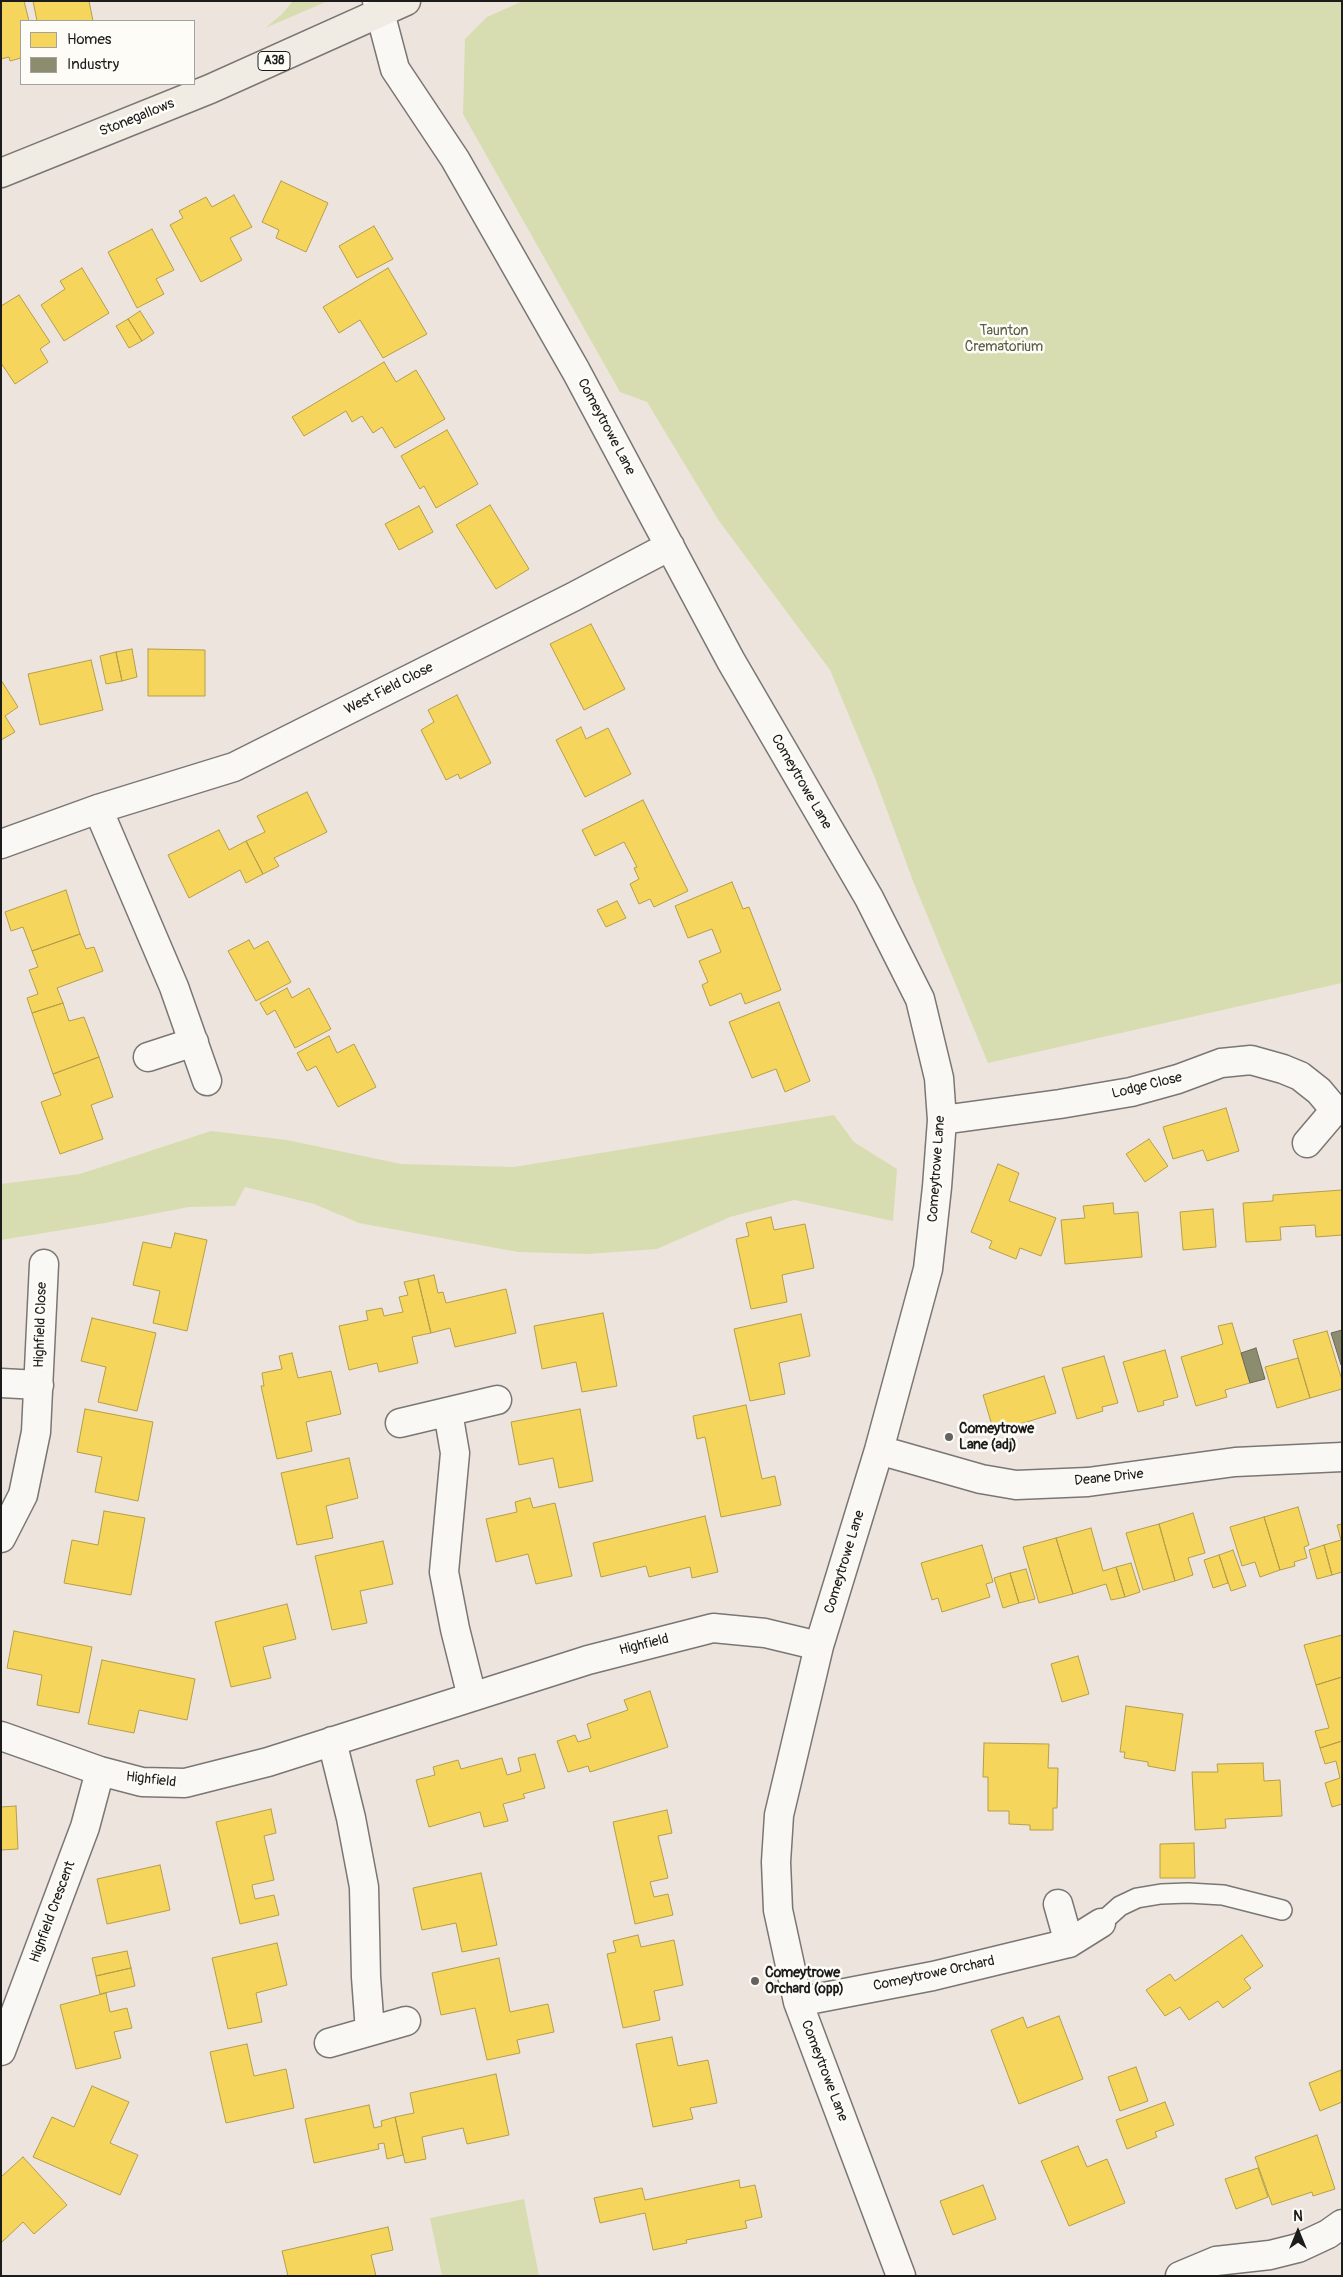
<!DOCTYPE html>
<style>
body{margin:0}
#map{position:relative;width:1343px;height:2277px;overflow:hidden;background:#ede4de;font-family:Pangolin,sans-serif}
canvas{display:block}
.frame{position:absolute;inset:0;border:2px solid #1c1c1c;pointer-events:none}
.legend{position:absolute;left:20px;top:20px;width:175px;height:65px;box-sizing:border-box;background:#fdfcf7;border:1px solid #a3a29f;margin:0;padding:6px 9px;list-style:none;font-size:15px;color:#1c1c1c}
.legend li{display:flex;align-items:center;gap:10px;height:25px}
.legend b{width:25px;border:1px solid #a3a29f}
.north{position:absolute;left:1273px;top:2207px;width:50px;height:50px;-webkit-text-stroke:4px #fdfcf7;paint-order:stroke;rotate:0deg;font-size:14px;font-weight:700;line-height:20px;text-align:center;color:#1c1c1c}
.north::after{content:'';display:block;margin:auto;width:18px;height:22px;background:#1c1c1c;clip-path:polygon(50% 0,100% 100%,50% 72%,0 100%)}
</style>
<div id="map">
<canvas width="1343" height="2277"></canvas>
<div class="frame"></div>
<ul class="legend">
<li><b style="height:14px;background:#f6d55c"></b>Homes</li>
<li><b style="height:14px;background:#8c8c6e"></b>Industry</li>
</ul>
<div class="north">N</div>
</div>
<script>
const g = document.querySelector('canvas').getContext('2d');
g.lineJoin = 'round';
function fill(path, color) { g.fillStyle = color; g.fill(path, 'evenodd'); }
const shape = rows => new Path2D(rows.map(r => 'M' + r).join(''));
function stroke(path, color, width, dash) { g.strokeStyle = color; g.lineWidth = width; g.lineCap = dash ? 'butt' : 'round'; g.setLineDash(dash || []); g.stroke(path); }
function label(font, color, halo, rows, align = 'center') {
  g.font = font + ' Pangolin,sans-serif'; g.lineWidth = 5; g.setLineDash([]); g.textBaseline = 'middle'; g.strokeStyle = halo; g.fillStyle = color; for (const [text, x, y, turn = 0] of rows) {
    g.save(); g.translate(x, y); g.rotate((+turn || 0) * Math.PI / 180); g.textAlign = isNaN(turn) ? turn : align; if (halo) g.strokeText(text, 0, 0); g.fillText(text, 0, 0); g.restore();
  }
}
fill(shape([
 [293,1,328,1,265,28,281,15],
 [523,1,1342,1,1342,983,988,1063,913,881,875,778,830,670,719,521,647,402,620,392,463,114,465,39,487,17],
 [834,1115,854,1142,897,1169,893,1221,794,1200,730,1217,657,1249,588,1254,518,1252,359,1223,314,1204,245,1187,235,1206,189,1207,105,1223,1,1240,1,1184,80,1174,211,1131,287,1140,401,1164,514,1167],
 [524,2199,539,2276,442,2276,430,2218]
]), '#d8ddb1');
const homes = shape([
 [1,1,24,1,29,21,21,21,21,58,10,61,9,57,1,59,1,1],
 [33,1,89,1,93,21,37,21,33,1],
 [281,181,328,203,306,252,276,238,279,230,262,222,281,181],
 [234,195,252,227,230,238,242,260,201,282,170,225,183,218,179,211,206,197,212,207,234,195],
 [374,226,393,259,357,278,339,246,374,226],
 [152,229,174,270,156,279,164,294,137,308,108,252,152,229],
 [82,268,109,313,64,341,41,305,65,289,60,281,82,268],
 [388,268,427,334,383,358,360,320,339,333,323,307,388,268],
 [19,295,50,342,40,349,48,362,15,384,1,363,1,306,19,295],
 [140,311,154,333,142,341,128,319,140,311],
 [128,319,142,341,129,348,116,326,128,319],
 [384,362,396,382,416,370,445,419,395,448,382,427,373,433,362,416,352,422,346,411,304,436,292,417,384,362],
 [447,430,478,484,436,508,424,486,420,489,401,456,447,430],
 [490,505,529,569,496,589,456,525,490,505],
 [419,506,433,532,399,550,385,524,419,506],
 [591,624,625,689,584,710,550,644,591,624],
 [132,649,137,677,122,681,116,652,132,649],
 [148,649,205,650,205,696,148,696,148,649],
 [116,652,122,681,106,684,100,656,116,652],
 [91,660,103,710,40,725,28,674,91,660],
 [1,680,18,707,5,716,15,732,1,740,1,680],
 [457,695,491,763,460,779,458,774,446,780,421,730,434,722,428,710,457,695],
 [581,727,586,739,608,728,631,774,585,797,556,740,581,727],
 [307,792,327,832,274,858,279,866,263,874,246,841,265,832,257,816,307,792],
 [643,800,688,891,654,907,650,899,639,904,630,884,639,879,634,868,637,867,624,842,595,856,582,830,643,800],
 [219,830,229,850,246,841,263,874,246,883,240,870,189,898,168,855,219,830],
 [732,882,743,909,749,907,781,990,745,1004,741,993,710,1006,702,985,708,982,699,961,721,952,712,929,688,938,675,906,732,882],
 [66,890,80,934,32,951,23,927,11,931,5,912,66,890],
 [617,901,626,918,606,927,597,910,617,901],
 [80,934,86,949,94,947,103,971,57,988,63,1003,32,1013,27,998,38,994,29,970,38,967,32,951,80,934],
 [249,940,254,949,268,941,291,982,256,1001,228,951,249,940],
 [287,988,292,998,309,988,331,1029,295,1048,275,1010,267,1015,260,1003,287,988],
 [779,1002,810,1081,785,1092,776,1069,752,1078,729,1022,779,1002],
 [63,1003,69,1021,84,1017,99,1057,53,1074,32,1013,63,1003],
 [329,1036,337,1053,354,1044,376,1087,338,1107,316,1066,307,1071,297,1053,329,1036],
 [99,1057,113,1097,91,1105,103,1139,60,1154,41,1102,61,1095,53,1074,99,1057],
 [1226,1108,1239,1151,1207,1161,1203,1150,1173,1159,1163,1127,1226,1108],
 [1149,1139,1168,1166,1145,1182,1126,1154,1149,1139],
 [998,1164,1019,1173,1009,1201,1056,1218,1041,1256,1020,1248,1016,1259,989,1248,992,1241,971,1232,998,1164],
 [1342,1190,1342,1235,1316,1237,1315,1225,1280,1227,1281,1240,1246,1242,1243,1203,1273,1201,1273,1195,1342,1190],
 [1113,1203,1114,1214,1138,1212,1142,1257,1065,1264,1061,1220,1085,1218,1083,1206,1113,1203],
 [1213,1209,1216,1247,1183,1250,1180,1212,1213,1209],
 [771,1217,774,1230,805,1224,814,1268,782,1275,787,1302,751,1309,736,1239,749,1236,746,1223,771,1217],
 [175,1233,207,1240,187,1331,153,1323,160,1291,133,1285,143,1242,171,1248,175,1233],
 [434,1275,438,1293,443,1292,446,1303,506,1289,516,1333,455,1347,450,1328,431,1333,418,1279,434,1275],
 [418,1279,431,1333,412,1337,418,1363,379,1372,377,1363,349,1370,339,1326,368,1320,366,1311,382,1308,384,1316,403,1312,399,1297,408,1295,404,1282,418,1279],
 [603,1313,617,1386,582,1392,576,1362,542,1369,534,1326,603,1313],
 [801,1314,810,1356,779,1363,785,1394,750,1401,734,1329,801,1314],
 [92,1318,156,1333,137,1411,98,1402,106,1367,81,1361,92,1318],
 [1232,1323,1250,1383,1225,1390,1227,1397,1196,1406,1181,1357,1223,1344,1218,1326,1232,1323],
 [1327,1331,1342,1380,1342,1389,1310,1398,1293,1340,1327,1331],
 [1165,1350,1178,1397,1163,1401,1164,1405,1138,1412,1123,1362,1165,1350],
 [292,1353,298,1378,331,1371,341,1414,306,1422,312,1451,277,1459,261,1386,264,1386,262,1373,282,1369,279,1356,292,1353],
 [1104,1356,1118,1403,1102,1407,1103,1411,1077,1419,1062,1368,1104,1356],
 [1298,1358,1310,1398,1277,1408,1265,1367,1298,1358],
 [1044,1376,1056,1413,994,1432,983,1395,1044,1376],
 [746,1405,762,1479,775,1476,781,1505,721,1517,705,1437,697,1439,693,1416,746,1405],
 [85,1409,153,1422,138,1501,95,1492,102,1457,77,1452,85,1409],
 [580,1409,593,1481,559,1488,553,1458,519,1465,511,1422,580,1409],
 [349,1458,358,1498,326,1506,333,1538,297,1545,281,1473,349,1458],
 [530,1498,533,1508,555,1503,572,1576,536,1584,528,1554,496,1562,486,1519,517,1512,515,1502,530,1498],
 [1298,1507,1309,1545,1304,1547,1307,1558,1294,1562,1295,1566,1280,1570,1264,1517,1298,1507],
 [104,1511,145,1518,131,1595,64,1583,72,1540,98,1545,104,1511],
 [1193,1513,1205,1553,1188,1558,1193,1575,1175,1581,1159,1524,1193,1513],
 [705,1516,718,1572,692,1578,690,1567,649,1577,646,1566,601,1577,593,1543,705,1516],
 [1264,1517,1280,1570,1260,1577,1255,1562,1242,1566,1230,1527,1264,1517],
 [1159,1524,1175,1581,1143,1590,1126,1533,1159,1524],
 [1342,1524,1342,1572,1332,1575,1324,1545,1341,1540,1337,1525,1342,1524],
 [1091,1528,1103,1571,1116,1567,1125,1597,1111,1600,1106,1584,1073,1594,1056,1538,1091,1528],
 [1056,1538,1073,1594,1039,1603,1023,1547,1056,1538],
 [383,1541,393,1584,360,1591,367,1623,332,1630,315,1556,383,1541],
 [982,1545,993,1582,986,1584,990,1597,942,1612,938,1598,932,1600,921,1563,982,1545],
 [1324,1545,1332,1575,1317,1579,1309,1550,1324,1545],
 [1233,1550,1246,1586,1231,1591,1219,1555,1233,1550],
 [1219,1555,1228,1583,1213,1588,1204,1560,1219,1555],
 [1131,1563,1140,1592,1125,1597,1116,1567,1131,1563],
 [1026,1569,1035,1599,1019,1603,1010,1573,1026,1569],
 [1010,1573,1019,1603,1003,1608,994,1578,1010,1573],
 [287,1604,296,1639,263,1647,271,1678,231,1687,215,1622,287,1604],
 [14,1631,92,1647,79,1713,37,1705,42,1675,7,1668,14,1631],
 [1342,1635,1342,1677,1316,1685,1304,1645,1342,1635],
 [1078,1656,1089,1694,1062,1702,1051,1664,1078,1656],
 [102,1660,195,1679,187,1720,139,1710,134,1733,88,1724,102,1660],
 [1342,1677,1342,1741,1320,1748,1315,1731,1329,1728,1316,1685,1342,1677],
 [650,1691,668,1747,590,1772,588,1766,568,1772,557,1741,575,1735,578,1742,591,1738,587,1724,628,1710,624,1700,650,1691],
 [1126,1706,1183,1714,1175,1771,1148,1766,1148,1762,1124,1758,1125,1752,1120,1752,1126,1706],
 [1342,1741,1342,1804,1332,1807,1325,1783,1340,1778,1336,1761,1325,1764,1320,1748,1342,1741],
 [984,1743,1049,1744,1048,1768,1058,1768,1057,1808,1053,1808,1053,1830,1030,1830,1030,1825,1009,1824,1009,1811,988,1811,988,1777,983,1777,984,1743],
 [535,1754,545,1788,523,1794,525,1798,503,1804,508,1821,484,1827,480,1812,429,1827,416,1780,435,1775,433,1767,458,1760,461,1769,502,1758,507,1775,521,1771,518,1758,535,1754],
 [1263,1763,1264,1781,1280,1780,1282,1816,1225,1819,1226,1828,1195,1830,1192,1772,1218,1772,1217,1764,1263,1763],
 [16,1806,18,1849,1,1850,1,1807,16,1806],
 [271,1809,276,1833,264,1836,274,1880,252,1885,255,1899,274,1895,279,1915,240,1924,216,1822,271,1809],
 [667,1810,672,1833,658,1836,668,1878,650,1882,654,1897,668,1894,673,1915,635,1924,613,1822,667,1810],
 [1194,1843,1195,1878,1160,1878,1160,1844,1194,1843],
 [160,1865,170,1910,107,1924,97,1879,160,1865],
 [481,1873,497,1945,462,1952,456,1923,422,1930,413,1888,481,1873],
 [638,1935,641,1947,674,1940,683,1985,654,1991,660,2020,623,2028,607,1954,616,1952,613,1941,638,1935],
 [1242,1935,1263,1966,1244,1979,1251,1988,1223,2008,1218,2001,1189,2020,1180,2007,1165,2016,1146,1990,1170,1974,1175,1981,1242,1935],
 [277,1943,287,1985,256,1993,262,2022,228,2029,212,1958,277,1943],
 [127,1951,131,1968,96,1976,92,1958,127,1951],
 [499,1958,510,2012,548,2004,554,2032,517,2040,520,2053,487,2060,475,2008,441,2015,432,1973,499,1958],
 [131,1968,135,1986,100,1994,96,1976,131,1968],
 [106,1993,110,2012,127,2008,132,2028,114,2032,121,2058,76,2069,60,2005,106,1993],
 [1059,2016,1083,2079,1019,2104,991,2030,1023,2017,1027,2028,1059,2016],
 [672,2037,678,2066,708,2060,717,2103,690,2108,693,2119,653,2127,636,2044,672,2037],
 [247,2044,254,2076,286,2069,294,2108,226,2123,210,2052,247,2044],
 [1136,2067,1148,2101,1120,2111,1108,2077,1136,2067],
 [1341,2070,1342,2102,1320,2111,1309,2083,1341,2070],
 [496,2074,509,2135,467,2144,463,2128,422,2137,426,2159,405,2163,395,2117,414,2113,410,2093,496,2074],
 [92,2086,129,2102,110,2143,138,2155,120,2195,33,2157,52,2117,74,2127,92,2086],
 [1165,2102,1174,2125,1155,2132,1157,2137,1127,2149,1116,2120,1165,2102],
 [369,2105,374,2128,382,2126,381,2121,395,2117,403,2155,387,2159,384,2143,378,2144,379,2149,314,2163,305,2119,369,2105],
 [1317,2135,1335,2189,1313,2196,1312,2192,1272,2205,1255,2157,1317,2135],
 [1078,2146,1087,2167,1107,2159,1125,2203,1069,2226,1041,2161,1078,2146],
 [23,2157,67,2205,34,2234,23,2222,1,2243,1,2177,23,2157],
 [1258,2168,1268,2197,1236,2209,1225,2179,1258,2168],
 [739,2180,740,2188,755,2185,762,2217,745,2221,747,2228,686,2240,687,2243,653,2250,645,2213,600,2223,594,2198,642,2188,645,2200,739,2180],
 [983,2185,996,2219,953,2235,940,2201,983,2185],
 [388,2227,393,2250,371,2255,376,2276,288,2276,282,2251,388,2227]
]);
fill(homes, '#f6d55c');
stroke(homes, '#b59e49', 1);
const industry = shape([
 [1342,1330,1342,1365,1341,1365,1331,1333,1342,1330],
 [1256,1348,1265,1379,1250,1383,1241,1353,1256,1348]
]);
fill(industry, '#8c8c6e');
stroke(industry, '#6a6a55', 1);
const lane = shape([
 [1101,1923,1120,1906,1137,1898,1161,1894,1188,1893,1223,1895,1282,1910]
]);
const street = shape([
 [377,1,395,69,455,159,576,371,731,661,869,898,920,999,939,1078,942,1120,937,1187,928,1269,879,1450,819,1646,779,1815,776,1862,778,1910,798,2002,901,2276],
 [98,809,174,987,207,1081],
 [1,844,98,809,234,767,573,597,670,546],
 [148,1057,194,1042],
 [942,1120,1060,1104,1131,1092,1178,1079,1221,1063,1251,1060,1283,1069,1300,1076,1319,1091,1335,1110,1307,1143],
 [1,1383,39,1385],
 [448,1412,455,1453,444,1572,455,1629,472,1697],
 [400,1423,497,1400],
 [879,1450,981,1479,1016,1485,1088,1482,1235,1462,1342,1457],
 [1,1538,23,1495,36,1432,44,1264],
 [1,1736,100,1771,142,1782,185,1783,268,1762,588,1660,713,1628,765,1633,819,1646],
 [332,1741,351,1818,364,1887,366,1977,370,2031],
 [1058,1904,1069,1943],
 [798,2002,933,1976,1069,1943,1101,1923],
 [329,2043,406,2021],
 [1,2051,85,1827,100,1771],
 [1180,2276,1216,2261,1270,2255,1298,2248,1328,2234,1342,2224]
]);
const primary = shape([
 [1,173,210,89,406,1]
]);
stroke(lane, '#7a7673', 22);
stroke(street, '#7a7673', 31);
stroke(primary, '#7a7673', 31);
stroke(lane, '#f9f8f5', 19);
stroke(street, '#f9f8f5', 28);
stroke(primary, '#f0ebe3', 28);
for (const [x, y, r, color] of [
 [949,1437,5,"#656260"],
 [755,1981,5,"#656260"]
]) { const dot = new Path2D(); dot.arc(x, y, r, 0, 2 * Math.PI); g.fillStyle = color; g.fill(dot); stroke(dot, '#fdfcf7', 2); }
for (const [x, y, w] of [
 [274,61,32]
]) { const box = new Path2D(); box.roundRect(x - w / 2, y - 9.5, w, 19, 4); g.fillStyle = '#fdfcf7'; g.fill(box); stroke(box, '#1c1c1c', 1); }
label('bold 12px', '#1c1c1c', null, [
 ["A38",274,61]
]);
label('14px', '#1c1c1c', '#fdfcf7', [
 ["Stonegallows",137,118,-22],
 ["Comeytrowe Lane",606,427,62],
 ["West Field Close",389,689,-27],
 ["Comeytrowe Lane",801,782,60],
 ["Lodge Close",1147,1086,-14],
 ["Comeytrowe Lane",937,1169,-86],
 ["Highfield Close",41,1325,-88],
 ["Deane Drive",1109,1478,-6],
 ["Comeytrowe Lane",845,1562,-73],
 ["Highfield",644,1645,-14],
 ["Highfield",151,1780,7],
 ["Highfield Crescent",53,1912,-70],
 ["Comeytrowe Orchard",934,1974,-12],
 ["Comeytrowe Lane",824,2071,69]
]);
label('14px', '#585e44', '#fdfcf7', [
 ["Taunton",1004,331],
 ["Crematorium",1004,347]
]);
label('bold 14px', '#1c1c1c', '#fdfcf7', [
 ["Comeytrowe",959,1429],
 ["Lane (adj)",959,1445],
 ["Comeytrowe",765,1973],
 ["Orchard (opp)",765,1989]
], 'left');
</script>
